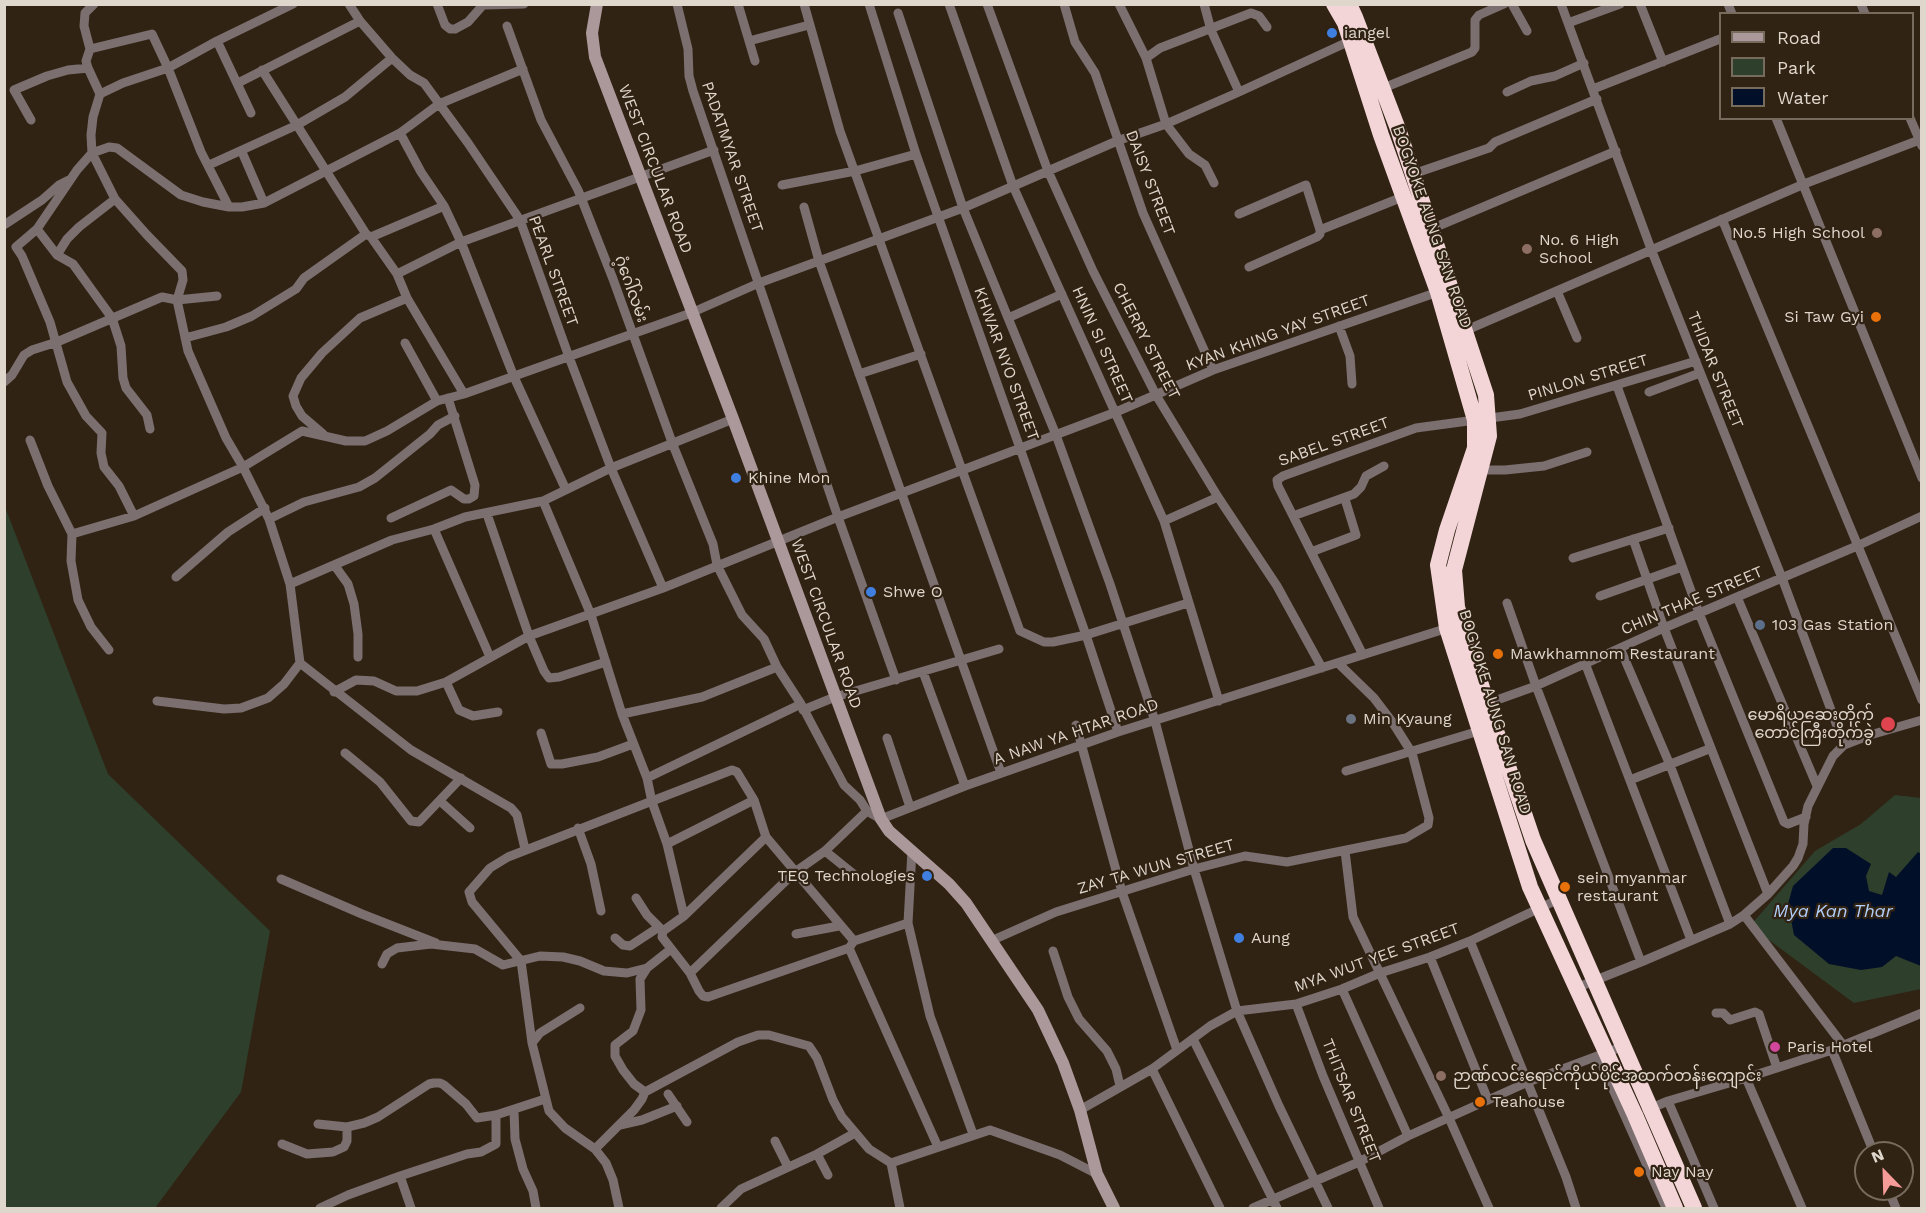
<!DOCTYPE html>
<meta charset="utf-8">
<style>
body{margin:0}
#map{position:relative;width:1926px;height:1213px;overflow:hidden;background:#312313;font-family:"Work Sans",sans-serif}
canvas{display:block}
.frame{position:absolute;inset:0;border:6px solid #dfd6cc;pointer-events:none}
.legend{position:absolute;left:1719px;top:12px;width:195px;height:108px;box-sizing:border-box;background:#312313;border:2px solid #776b5d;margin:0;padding:8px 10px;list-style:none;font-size:18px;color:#dfd6cc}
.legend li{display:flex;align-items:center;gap:12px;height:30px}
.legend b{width:30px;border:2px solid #776b5d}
.north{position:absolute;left:1854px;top:1141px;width:60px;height:60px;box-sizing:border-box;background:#312313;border:2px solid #776b5d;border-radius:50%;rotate:337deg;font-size:16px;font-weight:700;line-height:24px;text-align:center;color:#dfd6cc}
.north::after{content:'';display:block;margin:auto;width:21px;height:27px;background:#f59b98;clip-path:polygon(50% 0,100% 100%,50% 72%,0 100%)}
</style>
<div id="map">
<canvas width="1926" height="1213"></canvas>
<div class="frame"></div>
<ul class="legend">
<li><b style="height:8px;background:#ab989a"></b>Road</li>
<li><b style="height:16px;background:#2e3f2c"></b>Park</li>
<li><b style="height:16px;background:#020f28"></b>Water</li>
</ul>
<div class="north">N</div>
</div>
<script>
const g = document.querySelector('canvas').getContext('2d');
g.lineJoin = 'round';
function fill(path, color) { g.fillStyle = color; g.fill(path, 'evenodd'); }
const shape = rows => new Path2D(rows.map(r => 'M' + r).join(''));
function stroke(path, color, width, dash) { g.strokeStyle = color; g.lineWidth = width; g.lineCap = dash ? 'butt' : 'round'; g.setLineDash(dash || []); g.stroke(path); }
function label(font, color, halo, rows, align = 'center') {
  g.font = font + ' "Work Sans","Noto Sans Myanmar",sans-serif'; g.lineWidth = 4.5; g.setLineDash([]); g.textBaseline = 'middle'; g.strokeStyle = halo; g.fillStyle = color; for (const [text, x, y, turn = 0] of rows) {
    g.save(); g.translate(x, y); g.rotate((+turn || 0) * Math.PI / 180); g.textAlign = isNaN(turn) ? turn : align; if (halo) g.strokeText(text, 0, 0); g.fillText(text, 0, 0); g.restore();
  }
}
fill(shape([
 [5,507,108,774,270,931,241,1092,155,1208,5,1208],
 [1895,795,1921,798,1921,989,1854,1003,1750,926,1815,851,1861,824]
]), '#2e3f2c');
fill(shape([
 [1833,848,1846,848,1871,864,1866,876,1869,891,1882,895,1889,872,1896,877,1918,852,1921,854,1921,966,1896,956,1882,967,1861,970,1829,964,1794,935,1788,904,1793,886]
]), '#020f28');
stroke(shape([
 [94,4,85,13,84,26,90,49,86,61,88,68,100,94,93,117,91,135,92,153,115,199,147,235,182,271,183,280,177,300,188,351,226,438,243,467,269,519,290,584,300,663,284,684,268,698,241,708,224,709,157,701],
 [349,4,360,21,392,58,410,75,424,83,468,143,520,220,569,357,611,468,663,588],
 [437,4,445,25,450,29,455,29,468,22,483,5,524,4],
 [677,4,688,49,689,76,693,91,838,517,896,680],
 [738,4,755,61],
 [804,4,840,131,1020,631,1044,642,1053,642,1086,635,1188,603],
 [869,4,916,154,1086,635,1118,732],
 [949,4,1013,186,1164,521,1219,701],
 [987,4,1048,171,1093,271,1156,395,1218,497,1277,586,1322,668],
 [1064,4,1075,42,1095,73,1143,213,1213,370],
 [1119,4,1146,58,1166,124,1189,154,1205,165,1214,183],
 [1204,4,1211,30,1239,92],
 [1512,4,1527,31],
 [1561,4,1651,249,1782,578,1844,745],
 [1640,4,1663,62],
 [1728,4,1732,14],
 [1861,4,1865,14],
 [898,13,963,208,1056,435,1110,584,1155,721,1194,869,1237,1011,1279,1106,1328,1208],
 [1568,23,1620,4],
 [507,26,541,120,578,190,613,279,673,445,713,544,717,565,742,615,764,639,777,667,801,704,844,785,860,800,867,811,881,819,965,786,1118,732,1451,627],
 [217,41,251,113],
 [749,41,809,25],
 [90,49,152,34,168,68,201,152,229,207],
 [1146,58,1160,48,1251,13,1259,16,1267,27],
 [262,70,366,234,371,237,397,274,407,298,464,394],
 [238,83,360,21],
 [1381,89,1472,52,1475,48,1475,20,1479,15,1504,4],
 [1593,89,1720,39],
 [1507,92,1531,81,1555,76,1584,63],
 [100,94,123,83,168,68,217,41,293,4],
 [1776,118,1922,478],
 [1910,118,1922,146],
 [31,120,14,90,47,76,68,70,88,68],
 [400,133,421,172,444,206,461,242,514,377,566,490],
 [242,152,264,203],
 [209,165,297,125,345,97,392,58],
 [1413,174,1489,148,1495,142,1597,99],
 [782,185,855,171,916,154],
 [804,207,819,261,1001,773],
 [1239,214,1306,185,1320,230,1405,196],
 [1722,219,1922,700],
 [4,225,42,200,59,185,69,180],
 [37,229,57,255,73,264,112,318,121,346,123,378,126,388,147,415,150,429],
 [1431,229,1616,151],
 [371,237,444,206],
 [57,255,67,239,79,227,115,199],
 [1249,267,1317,237,1320,234,1320,230],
 [397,274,461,242,714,150],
 [1557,291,1577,338],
 [1008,318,1062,294],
 [1339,326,1350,356,1352,384],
 [1462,332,1804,184,1922,139],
 [185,338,226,327,252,316,296,289,304,278,366,234],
 [405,343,437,401],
 [859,374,921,354],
 [4,382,12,375,24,355,32,350,57,342,162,297,177,300,217,296],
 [1617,386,1699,613,1784,822,1788,824,1806,817],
 [1649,392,1700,373],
 [323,434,302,416,296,406,293,396,301,378,322,353,360,318,407,298],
 [30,440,48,486,72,534,71,561,78,600,91,627,109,650],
 [1481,470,1505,470,1544,466,1587,452],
 [543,501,591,615,622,714,647,778,652,802,667,844,684,916],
 [487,514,529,636,544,671,549,678,559,677,606,662],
 [134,516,119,486,104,467,101,453,102,433,86,416,67,382,50,322,22,256,16,247,37,229,77,170,92,153,109,147,117,148,181,195,203,202,229,207,242,207,264,203,400,133,439,104,523,69],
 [1293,516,1354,494,1361,487,1366,476,1384,466],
 [391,518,451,490,464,499,469,499,474,496,475,485,448,398],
 [269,519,304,502,359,487,375,478,430,434,438,425,455,416],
 [1164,521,1218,497],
 [434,529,490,657],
 [72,534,134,516,243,467,302,431,346,441,365,441,387,431,437,401,464,394,691,313,759,283,963,208,1117,141,1166,124,1239,92,1352,40],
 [1633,539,1664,628,1768,894],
 [1311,552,1356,535,1345,499],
 [1573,558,1669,528],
 [335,566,348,584,354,604,358,634,358,657],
 [176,577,228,532,265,508],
 [290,584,392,540,434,529,465,517,543,501,611,468,733,419],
 [1600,596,1682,567],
 [1737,597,1817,786],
 [1507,603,1536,686,1641,962],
 [1620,648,1670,765,1730,924],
 [1363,655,1278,486,1277,480,1283,476,1416,428,1520,414,1696,361],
 [300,663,411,750,511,808,517,815,525,849],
 [1585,663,1691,940],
 [923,672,965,786],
 [446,682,459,710,473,716,498,712],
 [334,692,356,680,374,681,396,691,417,691,446,682,529,636,663,588,838,517,1116,412,1213,370,1438,292],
 [1483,705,1536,686,1664,628,1857,546,1922,516],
 [803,710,835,697,999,649],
 [622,714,702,697,777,667],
 [1076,725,1122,892,1177,1050],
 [541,733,551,764,562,764,598,757,633,744],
 [887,738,910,807],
 [345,753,380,782,411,821,419,822,461,778],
 [1346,771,1479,731],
 [647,778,801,704],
 [1630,780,1709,749],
 [440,801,470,828],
 [578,828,591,864,601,911],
 [667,844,754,800],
 [912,850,908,923,930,1016,973,1134],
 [825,851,856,876],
 [1345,851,1353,917,1449,1118,1489,1208],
 [281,879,362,914,436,943],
 [636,898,647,915,663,931,662,937,690,973,699,991,703,996,708,997,849,948,854,941,908,923],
 [1744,915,1843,1045],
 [663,931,684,916,766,837],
 [796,934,839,926],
 [615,938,623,945,630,946,659,927],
 [993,940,1056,912,1194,869,1245,856,1287,862,1406,838,1428,825,1429,818,1412,753,1393,723,1374,698,1338,663],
 [1470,941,1566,1177,1576,1208],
 [849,948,938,1147],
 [1053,951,1068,997,1079,1019,1107,1051,1116,1069,1120,1086],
 [1430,957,1488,1100],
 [382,964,387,954,397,948,431,944,475,949,503,965,540,956,563,957,580,961,604,971,627,973,647,968],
 [690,973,795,872,825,851,867,811],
 [1576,988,1641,962,1730,924,1744,915,1768,894,1793,866,1798,858,1803,844,1804,824,1808,806,1833,756,1844,745,1870,735,1922,720],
 [1342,989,1408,1136],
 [1296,1004,1323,1076,1379,1208],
 [1716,1013,1723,1013,1730,1020,1755,1012,1759,1014,1777,1068],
 [1193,1039,1277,1208],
 [532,1043,540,1033,580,1008],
 [1832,1050,1874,1153],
 [1598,1056,1666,1208],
 [1152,1069,1220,1208],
 [1746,1078,1802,1208],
 [645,1092,634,1084,623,1070,615,1056,615,1045,633,1031,641,1010,640,979,647,968,671,949],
 [668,1094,687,1122],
 [1668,1101,1714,1208],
 [514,1110,515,1139,523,1169,533,1191,536,1208],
 [1080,1110,1152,1069,1210,1026,1237,1011,1296,1004,1342,989,1380,973,1430,957,1470,941,1559,899],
 [1647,1110,1668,1101,1746,1078,1832,1050,1922,1013],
 [318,1124,347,1127,364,1123,378,1117,429,1084,434,1083,440,1083,444,1085,466,1104,477,1118,496,1115,545,1099],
 [620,1125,642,1120,677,1106],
 [775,1141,788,1167],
 [282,1144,307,1154,333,1152,344,1147,347,1141,347,1127],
 [595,1149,634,1110,642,1099,645,1092,738,1042,758,1035,769,1035,809,1046,817,1058,833,1100,842,1117,869,1149,891,1163,990,1130,1060,1155,1097,1174],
 [817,1154,828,1175],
 [891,1163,900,1208],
 [400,1176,411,1208],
 [1888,1189,1896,1208],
 [320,1208,348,1195,400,1176,467,1154,481,1152,496,1144,496,1115],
 [619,1208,613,1180,606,1163,595,1149,565,1128,549,1111,532,1043,521,961,472,902,469,892,490,868,508,857,732,770,737,772,754,800,766,837,854,941],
 [721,1208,741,1189,817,1154,855,1133],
 [1253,1208,1359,1162,1408,1136,1528,1082,1624,1046]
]), '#7b6f70', 9);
stroke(shape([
 [597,4,592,33,595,57,733,419,881,819,889,831,949,884,966,903,1038,1010,1063,1063,1080,1110,1097,1174,1114,1208]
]), '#ab989a', 12);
stroke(shape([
 [1334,4,1345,23,1381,135,1438,292,1475,420,1475,448,1447,530,1438,565,1447,628,1530,887,1635,1115,1675,1208],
 [1349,4,1355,17,1398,129,1486,395,1489,436,1454,570,1457,607,1487,704,1533,840,1694,1208]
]), '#f3d5d8', 16);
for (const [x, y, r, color] of [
 [1332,33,6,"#3f7fe0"],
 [1877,233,6,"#8d6e63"],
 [1527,249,6,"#8d6e63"],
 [1876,317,6,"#e8710a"],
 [736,478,6,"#3f7fe0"],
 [871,592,6,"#3f7fe0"],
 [1760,625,6,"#5c6f8a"],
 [1498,654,6,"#e8710a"],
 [1351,719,6,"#6b7280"],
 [1888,724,8,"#e0444e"],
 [927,876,6,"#3f7fe0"],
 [1565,887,6,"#e8710a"],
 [1239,938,6,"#3f7fe0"],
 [1775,1047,6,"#d1479c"],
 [1441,1076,6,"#8d6e63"],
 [1480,1102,6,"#e8710a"],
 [1639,1172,6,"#e8710a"]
]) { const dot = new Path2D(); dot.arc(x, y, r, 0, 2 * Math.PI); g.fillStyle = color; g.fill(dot); stroke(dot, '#312313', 2); }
label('16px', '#dfd6cc', '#312313', [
 ["iangel",1344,33],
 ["No.5 High School",1865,233,"right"],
 ["No. 6 High",1539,240],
 ["School",1539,258],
 ["Si Taw Gyi",1864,317,"right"],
 ["Khine Mon",748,478],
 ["Shwe O",883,592],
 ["103 Gas Station",1772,625],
 ["Mawkhamnom Restaurant",1510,654],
 ["မောရိယဆေးတိုက်",1874,715,"right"],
 ["တောင်ကြီးတိုက်ခွဲ",1874,733,"right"],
 ["Min Kyaung",1363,719],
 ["TEQ Technologies",915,876,"right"],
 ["sein myanmar",1577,878],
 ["restaurant",1577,896],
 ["Aung",1251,938],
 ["Paris Hotel",1787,1047],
 ["ဉာဏ်လင်းရောင်ကိုယ်ပိုင်အထက်တန်း‌ကျောင်း",1453,1076],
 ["Teahouse",1492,1102],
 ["Nay Nay",1651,1172]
], 'left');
label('16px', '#dfd6cc', '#312313', [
 ["PADATMYAR STREET",732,157,71],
 ["WEST CIRCULAR ROAD",655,169,69],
 ["DAISY STREET",1150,183,69],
 ["BOGYOKE AUNG SAN ROAD",1432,227,71],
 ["PEARL STREET",553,271,70],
 ["ဂံ့ဂေါ်လမ်း",631,289,70],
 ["KYAN KHING YAY STREET",1278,333,-20],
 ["CHERRY STREET",1146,341,63],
 ["HNIN SI STREET",1102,345,66],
 ["KHWAR NYO STREET",1006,364,70],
 ["THIDAR STREET",1715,370,68],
 ["PINLON STREET",1588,378,-17],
 ["SABEL STREET",1334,442,-20],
 ["CHIN THAE STREET",1692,601,-23],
 ["WEST CIRCULAR ROAD",826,624,70],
 ["BOGYOKE AUNG SAN ROAD",1495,712,73],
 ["A NAW YA HTAR ROAD",1076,732,-19],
 ["ZAY TA WUN STREET",1156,867,-16],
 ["MYA WUT YEE STREET",1377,958,-20],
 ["THITSAR STREET",1351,1101,68]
]);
label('italic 18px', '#b2cffb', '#312313', [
 ["Mya Kan Thar",1833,912]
]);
</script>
